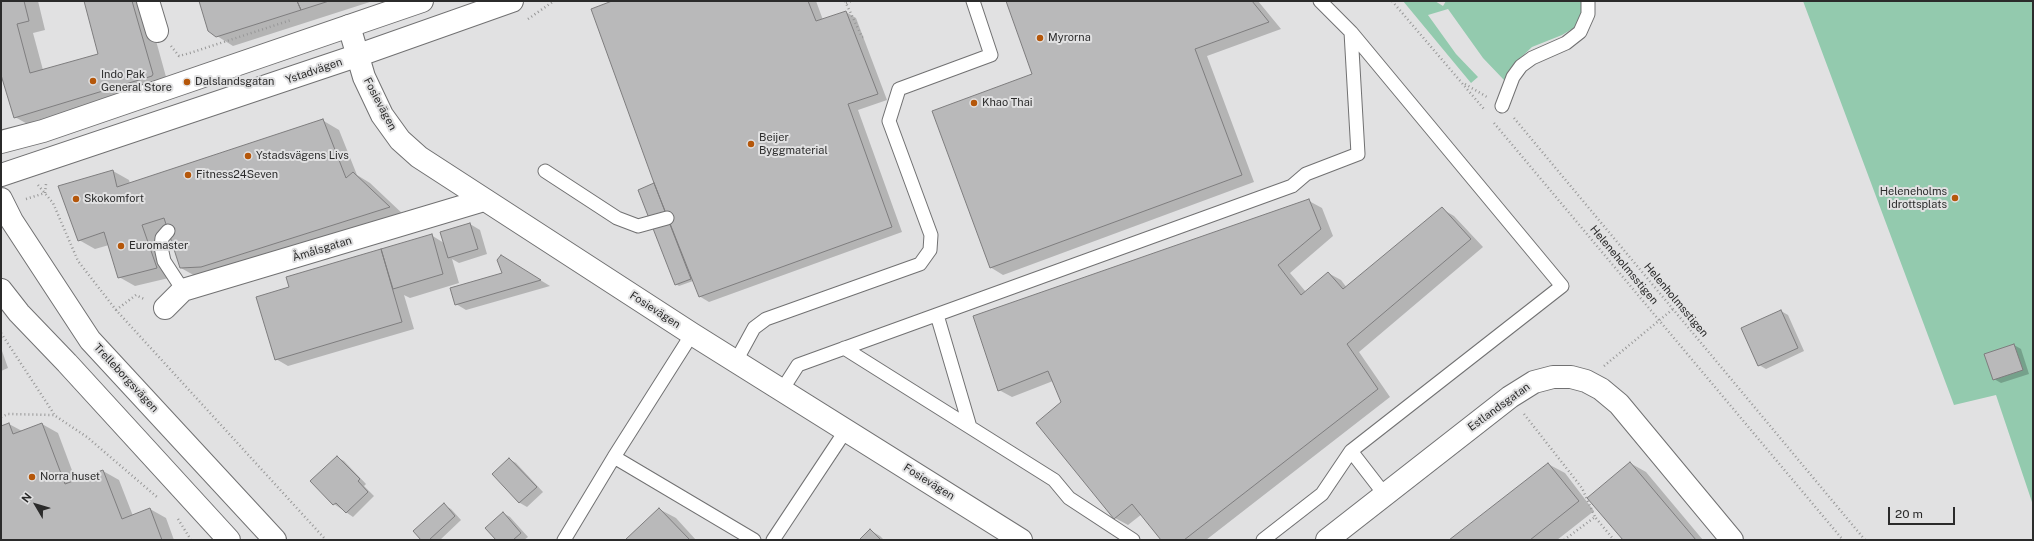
<!DOCTYPE html>
<meta charset="utf-8">
<style>
body{margin:0}
#map{position:relative;width:2034px;height:541px;overflow:hidden;background:#e1e1e2;font-family:"Public Sans",sans-serif}
canvas{display:block}
.frame{position:absolute;inset:0;border:2px solid #2b2b2b;pointer-events:none}
.north{position:absolute;left:16px;top:485px;width:40px;height:40px;-webkit-text-stroke:3px #e1e1e2;paint-order:stroke;rotate:308deg;font-size:11px;font-weight:700;line-height:16px;text-align:center;color:#2b2b2b}
.north::after{content:'';display:block;margin:auto;width:14px;height:18px;background:#2b2b2b;clip-path:polygon(50% 0,100% 100%,50% 72%,0 100%)}
.scale{position:absolute;left:1888px;top:507px;width:67px;height:18px;box-sizing:border-box;border:2px solid #2b2b2b;border-top:0;padding-left:5px;font-size:12px;line-height:14px;white-space:nowrap;color:#2b2b2b;-webkit-text-stroke:3px #e1e1e2;paint-order:stroke}
</style>
<div id="map">
<canvas width="2034" height="541"></canvas>
<div class="frame"></div>
<div class="north">N</div>
<div class="scale">20 m</div>
</div>
<script>
const g = document.querySelector('canvas').getContext('2d');
g.lineJoin = 'round';
function fill(path, color) { g.fillStyle = color; g.fill(path, 'evenodd'); }
const shape = rows => new Path2D(rows.map(r => 'M' + r).join(''));
function stroke(path, color, width, dash) { g.strokeStyle = color; g.lineWidth = width; g.lineCap = dash ? 'butt' : 'round'; g.setLineDash(dash || []); g.stroke(path); }
function label(font, color, halo, rows, align = 'center') {
  g.font = font + ' "Public Sans",sans-serif'; g.lineWidth = 4; g.setLineDash([]); g.textBaseline = 'middle'; g.strokeStyle = halo; g.fillStyle = color; for (const [text, x, y, turn = 0] of rows) {
    g.save(); g.translate(x, y); g.rotate((+turn || 0) * Math.PI / 180); g.textAlign = isNaN(turn) ? turn : align; if (halo) g.strokeText(text, 0, 0); g.fillText(text, 0, 0); g.restore();
  }
}
fill(shape([
 [1403,1,1435,1,1443,6,1446,1,1582,1,1583,16,1577,26,1562,35,1532,47,1517,61,1504,80,1483,58,1448,9,1428,15,1456,54,1478,77,1471,83],
 [1803,1,2033,1,2033,505,1996,395,1954,405]
]), '#93caae');
fill(shape([
 [1,1,38,1,45,30,33,33,43,70,99,55,85,1,145,1,168,84,31,126,15,117,1,72],
 [200,1,373,1,233,46,217,36],
 [615,1,816,1,823,20,846,12,856,18,887,100,858,110,902,232,709,302,699,296,693,281,679,286,676,284,640,190,655,184],
 [1007,1,1258,1,1281,29,1207,56,1254,182,1003,275,990,267,1034,74],
 [322,120,339,130,357,175,370,183,405,216,197,277,181,268,169,231,157,234,173,277,135,286,119,277,109,245,95,249,79,240,113,171,129,180,130,184],
 [1309,201,1322,208,1333,236,1290,273,1306,292,1328,273,1341,280,1347,288,1442,209,1454,216,1483,247,1359,352,1390,397,1206,540,1163,540,1142,514,1128,525,1115,518,1038,423,1063,402,1053,381,1012,397,999,390],
 [470,224,480,230,487,254,459,263,452,259,459,283,410,298,404,295,414,329,288,366,276,359,291,288,288,278,431,235,444,243],
 [511,262,550,286,466,310,456,304,503,273],
 [1781,311,1788,315,1804,351,1766,369,1759,365],
 [2014,345,2021,349,2029,374,2001,383,1994,379],
 [1,348,8,368,1,371],
 [9,424,22,431,42,424,58,433,76,481,103,471,119,480,133,516,150,509,166,518,174,540,1,540,1,427],
 [337,457,344,461,366,484,364,486,374,496,353,517,334,504],
 [509,459,516,463,543,492,527,507,520,503,493,474],
 [1630,463,1646,472,1703,540,1624,540],
 [1548,464,1565,473,1594,511,1557,540,1451,540],
 [444,505,451,509,461,520,440,540,423,540],
 [659,509,676,518,696,540,627,540],
 [503,513,510,517,528,537,524,540,497,540],
 [870,530,880,536,884,540,860,540]
]), '#0003');
const building = shape([
 [1,1,24,1,29,21,17,24,30,73,98,54,84,1,132,1,153,74,152,76,14,118,1,75,1,1],
 [199,1,297,1,301,10,216,37,208,31,199,1],
 [297,1,329,1,301,10,297,1],
 [612,1,808,1,816,21,846,11,878,94,848,104,892,227,699,297,654,183,591,9,612,1],
 [1006,1,1252,1,1269,22,1195,49,1242,175,990,268,932,111,1032,74,1006,1],
 [323,119,346,178,353,172,390,207,201,267,180,268,164,218,142,225,157,268,118,278,104,232,78,241,58,186,113,170,117,187,323,119],
 [654,183,691,279,675,285,638,190,654,183],
 [1309,199,1321,229,1278,265,1301,295,1328,272,1343,289,1442,207,1471,239,1347,344,1378,389,1184,540,1161,540,1132,504,1114,519,1036,423,1061,402,1048,371,998,391,973,316,1309,199],
 [470,223,478,249,448,258,440,232,470,223],
 [432,234,443,274,393,289,381,249,432,234],
 [381,249,402,322,275,360,256,297,289,287,286,277,381,249],
 [501,255,541,280,455,305,450,288,502,273,497,260,501,255],
 [1781,310,1798,348,1758,366,1741,328,1781,310],
 [2014,344,2023,370,1993,380,1984,354,2014,344],
 [9,423,13,434,42,423,65,484,103,470,122,519,150,508,162,540,1,540,1,426,9,423],
 [337,456,360,479,358,481,368,492,346,513,336,503,333,505,310,481,337,456],
 [509,458,537,487,519,503,492,474,509,458],
 [1630,462,1696,540,1623,540,1587,498,1630,462],
 [1548,463,1579,501,1530,540,1449,540,1548,463],
 [444,503,455,516,429,540,421,540,413,531,444,503],
 [659,508,690,540,625,540,659,508],
 [503,512,521,533,513,540,496,540,485,528,503,512],
 [870,529,881,540,859,540,870,529]
]);
fill(building, '#b9b9ba');
stroke(building, '#7e7d7e', 1);
const service = shape([
 [1320,1,1351,32,1562,286,1351,451,1385,495],
 [1502,106,1513,77,1521,66,1532,58,1566,43,1580,32,1588,14,1588,1],
 [545,171,617,218,638,226,667,218],
 [168,231,162,238,161,247,164,261,183,290],
 [937,315,970,427],
 [692,334,614,457,754,540],
 [844,348,1054,480,1069,498,1133,540],
 [736,361,754,328,766,319,920,264,930,250,931,235,889,121,899,89,991,55,973,1],
 [782,390,798,365,1292,186,1306,174,1358,154,1351,32],
 [564,540,614,457],
 [773,540,846,430],
 [1263,540,1322,494,1351,451]
]);
const minor = shape([
 [148,1,157,31],
 [349,26,364,77,382,115,400,140,419,157,692,334,1021,540],
 [165,308,183,290,484,200],
 [1327,540,1510,397,1534,382,1553,377,1571,377,1586,381,1601,389,1619,404,1732,540]
]);
const secondary = shape([
 [1,142,43,131,422,1],
 [1,175,359,55,512,1],
 [1,199,12,221,90,340,275,540],
 [1,290,19,313,67,363,229,540]
]);
stroke(service, '#717172', 15);
stroke(minor, '#717172', 24);
stroke(secondary, '#717172', 24);
stroke(shape([
 [845,1,862,37,866,37],
 [1392,1,1484,109],
 [846,3,851,1],
 [528,19,554,1],
 [171,46,179,56,190,53,291,20],
 [1465,84,1487,97],
 [1514,118,1865,540],
 [1494,123,1843,540],
 [38,185,53,203,78,261,116,310,326,540],
 [45,193,46,184],
 [26,199,45,193],
 [116,310,136,295,144,299],
 [1,333,54,414],
 [1604,366,1673,309],
 [1524,414,1582,488,1595,517],
 [1,417,8,414,54,415,87,437,157,497],
 [178,519,191,540],
 [1564,540,1595,517,1614,540]
]), '#969696', 2.5, [1, 3]);
stroke(service, '#fff', 13);
stroke(minor, '#fff', 22);
stroke(secondary, '#fff', 22);
for (const [x, y, r, color] of [
 [1040,38,4,"#b5570a"],
 [93,81,4,"#b5570a"],
 [187,82,4,"#b5570a"],
 [974,103,4,"#b5570a"],
 [751,144,4,"#b5570a"],
 [248,156,4,"#b5570a"],
 [188,175,4,"#b5570a"],
 [1955,198,4,"#b5570a"],
 [76,199,4,"#b5570a"],
 [121,246,4,"#b5570a"],
 [32,477,4,"#b5570a"]
]) { const dot = new Path2D(); dot.arc(x, y, r, 0, 2 * Math.PI); g.fillStyle = color; g.fill(dot); stroke(dot, '#e1e1e2', 1.5); }
label('11px', '#2b2b2b', '#e1e1e2', [
 ["Myrorna",1048,38],
 ["Indo Pak",101,75],
 ["General Store",101,88],
 ["Dalslandsgatan",195,82],
 ["Khao Thai",982,103],
 ["Beijer",759,138],
 ["Byggmaterial",759,151],
 ["Ystadsvägens Livs",256,156],
 ["Fitness24Seven",196,175],
 ["Heleneholms",1947,192,"right"],
 ["Idrottsplats",1947,205,"right"],
 ["Skokomfort",84,199],
 ["Euromaster",129,246],
 ["Norra huset",40,477]
], 'left');
label('11px', '#2b2b2b', '#e1e1e2', [
 ["Ystadvägen",314,71,-19],
 ["Fosievägen",380,104,62],
 ["Åmålsgatan",322,249,-17],
 ["Heleneholmsstigen",1624,265,50],
 ["Helenholmsstigen",1676,300,50],
 ["Fosievägen",655,310,33],
 ["Trelleborgsvägen",126,378,47],
 ["Estlandsgatan",1499,407,-36],
 ["Fosievägen",929,482,32]
]);
</script>
